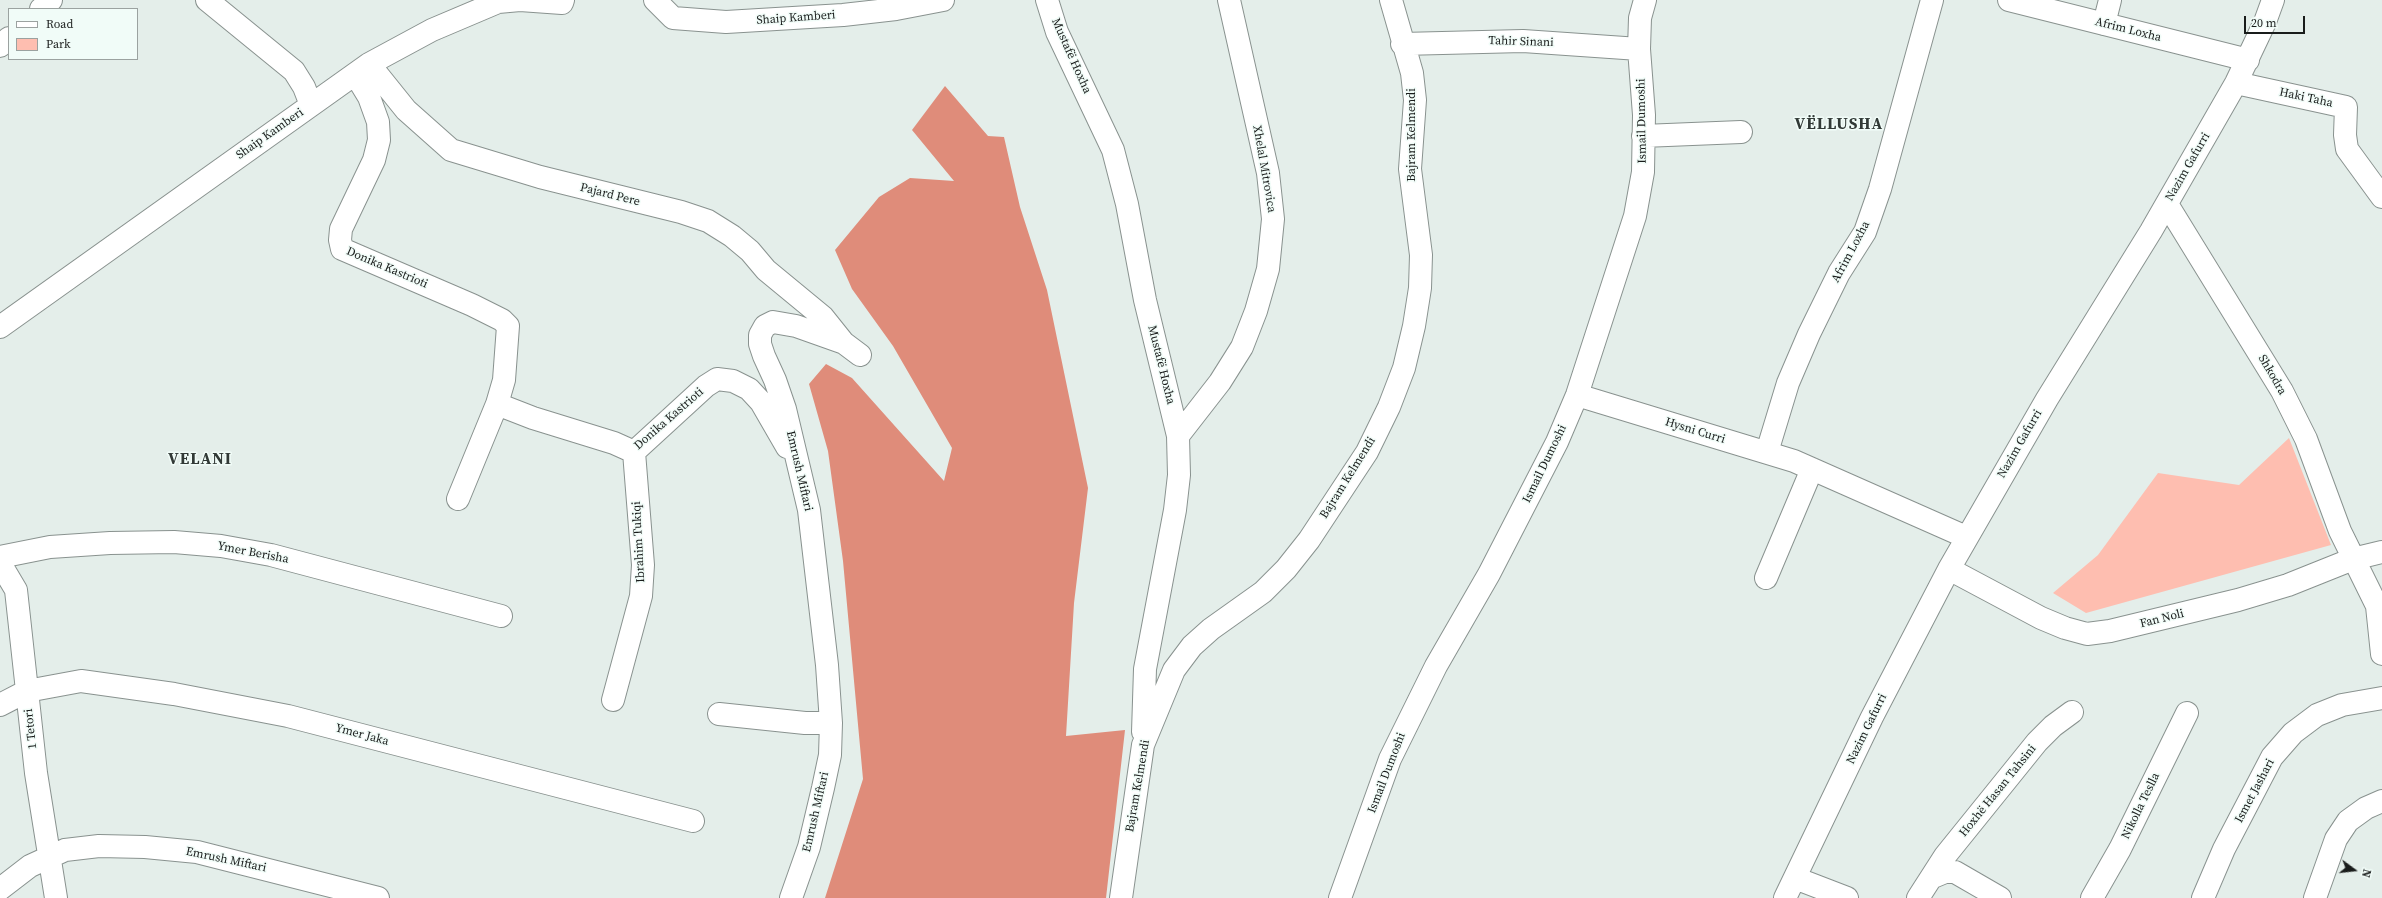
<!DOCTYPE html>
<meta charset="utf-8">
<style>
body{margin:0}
#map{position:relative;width:2382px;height:898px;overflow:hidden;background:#e4eeea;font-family:"Source Serif 4",serif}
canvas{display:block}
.legend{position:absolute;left:8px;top:8px;width:130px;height:52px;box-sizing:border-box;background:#f1fcf8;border:1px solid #9ba2a0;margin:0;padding:5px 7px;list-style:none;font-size:12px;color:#191c1b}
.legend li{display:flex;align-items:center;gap:8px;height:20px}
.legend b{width:20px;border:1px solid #9ba2a0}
.north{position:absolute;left:2334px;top:850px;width:40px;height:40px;-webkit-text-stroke:3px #f1fcf8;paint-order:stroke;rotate:105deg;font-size:11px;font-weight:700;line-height:16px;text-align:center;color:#191c1b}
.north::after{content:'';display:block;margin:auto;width:14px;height:18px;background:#191c1b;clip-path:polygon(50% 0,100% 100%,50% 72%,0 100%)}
.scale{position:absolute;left:2244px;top:16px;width:61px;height:18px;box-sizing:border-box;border:2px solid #191c1b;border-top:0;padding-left:5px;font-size:12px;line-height:14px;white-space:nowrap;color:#191c1b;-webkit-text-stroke:3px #f1fcf8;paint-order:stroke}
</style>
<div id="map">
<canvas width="2382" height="898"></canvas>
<ul class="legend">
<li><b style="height:5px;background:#fff"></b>Road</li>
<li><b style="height:11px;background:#febeb0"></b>Park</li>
</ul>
<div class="north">N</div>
<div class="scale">20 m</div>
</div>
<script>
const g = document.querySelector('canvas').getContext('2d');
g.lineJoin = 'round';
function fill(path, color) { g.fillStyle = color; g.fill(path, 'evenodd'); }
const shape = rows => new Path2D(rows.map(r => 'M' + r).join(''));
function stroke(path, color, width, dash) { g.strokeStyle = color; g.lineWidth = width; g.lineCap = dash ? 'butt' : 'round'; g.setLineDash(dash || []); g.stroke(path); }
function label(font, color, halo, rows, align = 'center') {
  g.font = font + ' "Source Serif 4",serif'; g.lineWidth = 3; g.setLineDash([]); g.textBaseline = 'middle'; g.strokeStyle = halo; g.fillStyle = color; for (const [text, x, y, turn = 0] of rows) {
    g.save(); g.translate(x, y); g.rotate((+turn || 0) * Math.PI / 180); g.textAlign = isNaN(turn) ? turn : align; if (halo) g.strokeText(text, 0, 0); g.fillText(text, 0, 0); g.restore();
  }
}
fill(shape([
 [2289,438,2331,545,2086,613,2053,593,2098,555,2158,473,2239,485]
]), '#febeb0');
fill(shape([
 [945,86,988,136,1004,137,1020,207,1047,290,1088,488,1074,603,1066,736,1125,730,1106,898,825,898,863,779,843,561,828,451,809,384,826,364,852,378,944,481,952,448,893,346,852,289,835,250,879,197,910,178,954,181,912,130]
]), '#df8c7a');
const minor = shape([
 [207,0,294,71,304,87,311,105],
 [655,0,673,18,726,22,843,15,896,9,943,0],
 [1047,0,1057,32,1113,150,1127,204,1145,300,1178,436,1179,475,1175,510,1145,669,1143,732],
 [2009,0,2248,60],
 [41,9,51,0],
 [2104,24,2110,0],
 [1402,44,1523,41,1639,49],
 [0,46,9,38],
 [369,64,406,110,451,150,540,177,681,212,708,221,732,236,750,251,766,270,823,317,843,342],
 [355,74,369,97,378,122,379,140,374,160,341,229,340,240,342,249,472,305,502,320,508,326,504,380,497,404,458,499],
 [2236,83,2346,107,2345,135,2347,149,2382,197],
 [1643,136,1741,132],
 [2167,204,2282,391,2306,439,2340,531,2377,606,2382,654],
 [0,327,369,64,432,30,498,2,520,0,562,3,563,0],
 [1577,395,1794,461,1966,537],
 [497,404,533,418,614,443,634,452],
 [1178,436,1220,382,1242,347,1256,311,1268,269,1273,219,1268,173,1229,0],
 [634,452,706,386,717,379,733,381,749,389,761,402,787,447],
 [1767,452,1788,383,1809,334,1839,273,1865,232,1880,189,1932,0],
 [0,557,50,547,110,543,174,542,221,546,271,555,501,616],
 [0,563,16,590,36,773,56,898],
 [1949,569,2041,618,2065,628,2087,634,2110,631,2238,600,2288,585,2353,559,2382,552],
 [1766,578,1812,469],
 [613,700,641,596,643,565,634,452],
 [0,705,27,691,81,681,174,694,288,716,693,821],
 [719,714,805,723,831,723],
 [1933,877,1945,872,1955,872,2000,898],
 [1795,878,1847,898],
 [0,889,30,866,65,850,99,846,145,847,197,852,378,898],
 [791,898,809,847,823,788,830,755,831,723,827,665,809,510,785,409,775,380,764,356,760,344,760,335,765,326,773,322,796,326,844,343,860,355],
 [1121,898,1143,745,1174,670,1192,646,1211,629,1263,592,1286,569,1309,540,1367,452,1389,407,1404,368,1414,326,1420,288,1421,255,1410,169,1415,100,1412,73,1391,0],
 [1340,898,1390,759,1436,666,1489,574,1557,442,1577,395,1635,216,1643,172,1644,115,1639,49,1640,18,1645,0],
 [1785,898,1872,717,1949,569,2047,399,2151,231,2236,83,2265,22,2273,0],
 [1918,898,1945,856,2037,742,2053,726,2072,712],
 [2092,898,2120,849,2187,713],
 [2203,898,2224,849,2272,757,2293,733,2317,715,2342,705,2382,698],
 [2315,898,2336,839,2348,821,2366,808,2382,801]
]);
stroke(minor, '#89928f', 24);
stroke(minor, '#fff', 22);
label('12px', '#191c1b', '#f1fcf8', [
 ["Shaip Kamberi",796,18,-4],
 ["Afrim Loxha",2128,30,14],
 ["Tahir Sinani",1521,42,2],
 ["Mustafë Hoxha",1071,56,66],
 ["Haki Taha",2306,98,12],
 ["Ismail Dumoshi",1642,121,-91],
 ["Shaip Kamberi",270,134,-35],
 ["Bajram Kelmendi",1412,135,-90],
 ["Nazim Gafurri",2188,167,-60],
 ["Xhelal Mitrovica",1264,169,80],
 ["Pajard Pere",610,195,14],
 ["Afrim Loxha",1851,252,-62],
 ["Donika Kastrioti",387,268,23],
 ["Mustafë Hoxha",1161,365,76],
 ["Shkodra",2272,375,60],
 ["Donika Kastrioti",669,419,-41],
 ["Hysni Curri",1695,431,17],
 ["Nazim Gafurri",2020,444,-60],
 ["Ismail Dumoshi",1545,464,-64],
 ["Emrush Miftari",799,471,77],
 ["Bajram Kelmendi",1348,478,-58],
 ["Ibrahim Tukiqi",639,542,-93],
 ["Ymer Berisha",253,553,11],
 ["Fan Noli",2162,619,-14],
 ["1 Tetori",31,729,-96],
 ["Nazim Gafurri",1867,729,-64],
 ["Ymer Jaka",362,735,15],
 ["Ismail Dumoshi",1387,773,-69],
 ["Bajram Kelmendi",1138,786,-80],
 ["Hoxhë Hasan Tahsini",1998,791,-51],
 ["Ismet Jashari",2255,791,-62],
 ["Nikolla Teslla",2141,806,-64],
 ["Emrush Miftari",816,812,-77],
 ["Emrush Miftari",226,860,12]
]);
g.letterSpacing = '1px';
label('bold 16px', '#313936', '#f1fcf8', [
 ["VËLLUSHA",1839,125],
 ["VELANI",200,460]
]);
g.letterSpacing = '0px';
</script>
